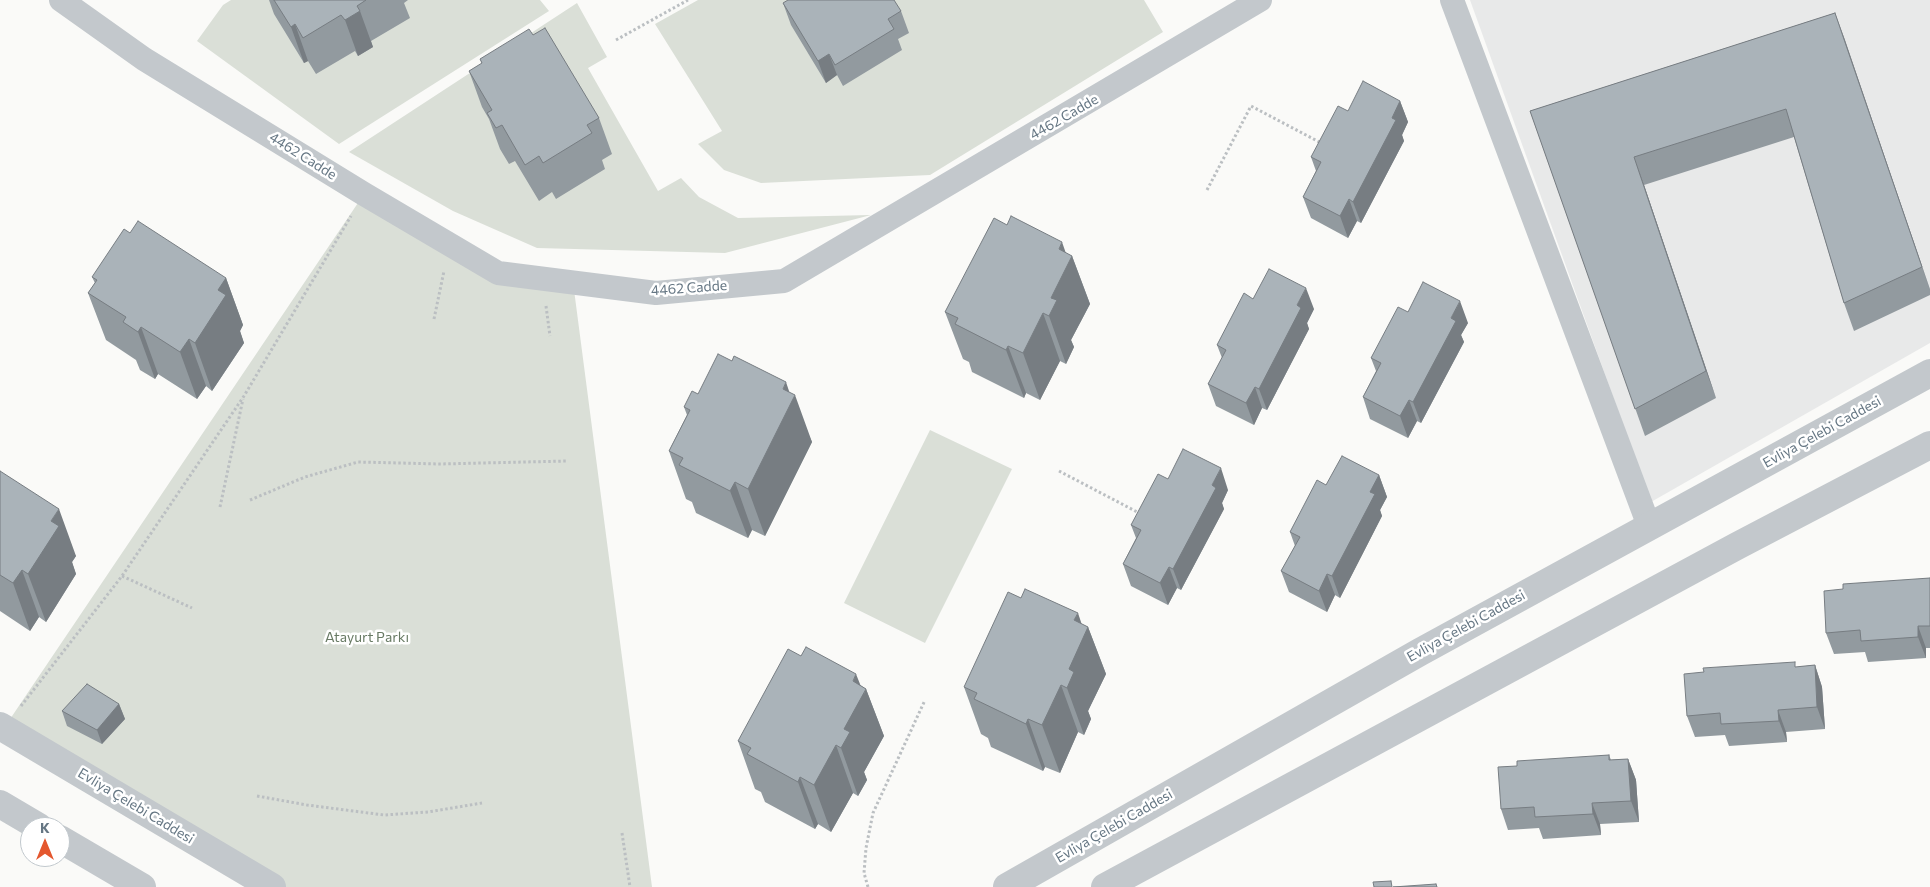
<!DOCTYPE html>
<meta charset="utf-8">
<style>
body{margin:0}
#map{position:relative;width:1930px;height:887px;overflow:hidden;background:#fafaf8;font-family:Commissioner,sans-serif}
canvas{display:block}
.north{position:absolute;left:20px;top:817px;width:50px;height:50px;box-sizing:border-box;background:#fff;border:1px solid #c1c8cd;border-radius:50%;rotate:0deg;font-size:14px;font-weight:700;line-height:20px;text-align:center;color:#657683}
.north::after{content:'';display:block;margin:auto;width:18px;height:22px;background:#e4572e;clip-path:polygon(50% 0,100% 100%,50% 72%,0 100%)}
</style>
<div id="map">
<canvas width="1930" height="887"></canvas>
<div class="north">K</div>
</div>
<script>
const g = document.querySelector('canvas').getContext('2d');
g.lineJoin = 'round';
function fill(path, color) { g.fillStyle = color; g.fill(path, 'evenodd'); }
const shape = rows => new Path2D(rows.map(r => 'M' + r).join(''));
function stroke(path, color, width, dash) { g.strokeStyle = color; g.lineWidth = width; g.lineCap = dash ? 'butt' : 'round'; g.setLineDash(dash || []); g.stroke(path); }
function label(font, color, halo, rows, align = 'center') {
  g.font = font + ' Commissioner,sans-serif'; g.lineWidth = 5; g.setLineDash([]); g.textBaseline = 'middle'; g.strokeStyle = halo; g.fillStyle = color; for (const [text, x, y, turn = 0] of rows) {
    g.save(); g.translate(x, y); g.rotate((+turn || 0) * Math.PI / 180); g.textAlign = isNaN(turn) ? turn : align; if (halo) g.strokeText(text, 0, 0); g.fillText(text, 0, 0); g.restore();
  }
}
fill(shape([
 [1470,0,1930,0,1930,343,1651,502]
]), '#e8e9e9');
fill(shape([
 [231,0,540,0,549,11,339,144,197,41,223,5],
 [698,0,1144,0,1163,32,930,175,761,183,724,170,698,144,722,131,655,24],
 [577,3,607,57,588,68,658,191,681,178,699,197,738,218,871,215,725,253,537,248,453,211,349,152],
 [364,194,498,273,573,282,652,887,269,887,4,728],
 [930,430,1012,469,925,643,844,603]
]), '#dadfd7');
stroke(shape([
 [616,40,688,0],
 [1207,190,1251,106,1323,144],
 [546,306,550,336],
 [434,319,444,271],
 [1059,471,1141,514],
 [250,500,305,477,358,462,440,464,568,461],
 [220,507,243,399],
 [122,576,192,608],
 [21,706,122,576,244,396,351,216],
 [257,796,307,805,384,815,428,812,482,803],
 [622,833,630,887],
 [868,887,864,873,866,848,873,813,925,700]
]), '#bbbfc2', 3, [2.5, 2.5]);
stroke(shape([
 [61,0,144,59,364,194,498,273,656,293,784,281,1260,0],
 [1452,0,1649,526]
]), '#c3c8cc', 24);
stroke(shape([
 [0,726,272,887],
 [0,804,39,827],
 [60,839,142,887],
 [1007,887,1420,652,1930,373],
 [1105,887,1737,546,1930,445]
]), '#c3c8cc', 28);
fill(shape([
 [269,0,408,0,404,3,410,18,371,41,373,47,358,56,355,51,316,74,308,61,304,63,274,14],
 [783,3,901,11,909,33,898,39,902,50,843,86,837,75,826,83,791,25],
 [1835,13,1930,289,1930,295,1854,331,1844,303,1794,137,1644,185,1716,398,1645,436,1530,111],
 [533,35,599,118,612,154,602,160,605,169,556,199,552,192,539,201,515,161,509,164,500,149,489,119,482,107,469,71,482,64,480,59],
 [1400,101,1408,122,1402,135,1404,141,1361,223,1357,221,1348,238,1311,218,1303,197,1316,171,1311,157,1348,111],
 [1007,225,1072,256,1090,304,1071,340,1074,347,1066,364,1060,361,1040,400,1026,393,1024,398,972,372,969,362,963,359,945,312],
 [92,277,226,278,243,325,240,331,244,343,212,391,206,386,197,399,158,374,155,379,140,370,136,360,106,340,88,293,95,283],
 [1253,299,1314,309,1307,323,1309,329,1267,410,1262,408,1254,425,1216,406,1208,384,1222,358,1217,345],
 [1408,312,1468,323,1461,335,1464,342,1421,423,1417,421,1408,438,1370,419,1363,397,1376,371,1371,358],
 [789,392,812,442,765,536,752,530,748,538,696,513,692,502,686,499,669,451,687,415,684,407,698,394],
 [0,471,76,556,72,562,76,574,46,622,39,617,30,631,0,611],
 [1379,475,1387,497,1380,510,1382,516,1340,598,1335,595,1327,612,1289,592,1281,571,1295,546,1290,532,1326,485],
 [1168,479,1228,490,1222,503,1224,509,1181,590,1177,588,1168,605,1131,586,1123,564,1136,538,1131,525],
 [1930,578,1930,648,1926,648,1926,658,1868,662,1865,652,1834,654,1826,633,1843,589],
 [1081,624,1088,627,1106,674,1088,711,1091,719,1084,735,1078,732,1060,773,1045,767,1043,771,991,747,988,738,981,734,964,687],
 [1815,665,1822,687,1825,729,1786,732,1787,742,1729,746,1725,735,1695,737,1687,716,1797,667],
 [860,685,866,689,884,736,864,772,867,780,858,796,853,793,831,832,818,824,815,829,765,802,761,792,755,789,738,741],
 [119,704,125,719,102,744,67,726,62,711],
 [1609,755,1611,760,1628,759,1636,780,1639,822,1600,824,1601,835,1543,839,1539,828,1508,830,1501,809,1517,766]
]), '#929a9f');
fill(shape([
 [360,11,373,47,358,56,345,20],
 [1835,13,1845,40,1930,290,1922,267],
 [295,24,308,61,304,63,291,27],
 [829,54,837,75,826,83,818,61],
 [1400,101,1408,122,1402,135,1404,141,1361,223,1353,202,1392,118],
 [1634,157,1644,185,1716,398,1706,371],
 [1349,199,1357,221,1348,238,1340,216],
 [1062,242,1069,262,1072,256,1090,304,1071,340,1074,347,1066,364,1049,316,1059,249],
 [226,278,243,325,240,331,244,343,212,391,195,343,218,290],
 [1306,288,1314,309,1307,323,1309,329,1267,410,1259,389,1297,305],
 [1460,301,1468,323,1461,335,1464,342,1421,423,1413,402,1451,318],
 [1043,313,1060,361,1040,400,1023,353],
 [141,327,158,374,155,379,138,332],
 [189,339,206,386,197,399,180,352],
 [1008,346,1026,393,1024,398,1006,350],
 [786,382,792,400,795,395,812,442,765,536,748,489,783,389],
 [1255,387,1262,408,1254,425,1246,403],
 [1409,400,1417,421,1408,438,1400,416],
 [1221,468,1228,490,1222,503,1224,509,1181,590,1173,569,1212,485],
 [1379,475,1387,497,1380,510,1382,516,1340,598,1332,576,1370,492],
 [735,482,752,530,748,538,730,491],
 [59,509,76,556,72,562,76,574,46,622,28,574,51,521],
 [1169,567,1177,588,1168,605,1160,583],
 [22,570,39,617,30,631,13,583],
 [1327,574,1335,595,1327,612,1319,591],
 [1078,613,1085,634,1088,627,1106,674,1088,711,1091,719,1084,735,1067,688,1074,620],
 [1918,626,1926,648,1926,658,1918,637],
 [1815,665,1822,687,1825,729,1817,707],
 [856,674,864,694,866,689,884,736,864,772,867,780,858,796,841,748,853,681],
 [1061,685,1078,732,1060,773,1042,725],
 [119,704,125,719,102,744,97,730],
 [1778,710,1786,732,1787,742,1779,721],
 [1028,719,1045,767,1043,771,1026,724],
 [836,745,853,793,831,832,814,785],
 [1628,759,1636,780,1639,822,1631,801],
 [800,777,818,824,815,829,798,782],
 [1592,803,1600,824,1601,835,1593,814]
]), '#777d82');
const building = shape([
 [274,0,366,0,357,6,360,11,345,20,341,15,303,38,295,24,291,27,274,0],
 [788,0,894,0,901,11,888,19,894,29,835,65,829,54,818,61,783,3,788,0],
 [1835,13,1922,267,1844,303,1786,109,1634,157,1706,371,1635,409,1530,111,1835,13],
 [545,28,599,118,587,125,592,133,543,163,539,156,525,165,502,125,496,128,487,113,492,110,469,71,482,63,480,59,529,29,533,35,545,28],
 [1363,81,1400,101,1392,118,1396,120,1353,202,1349,199,1340,216,1303,197,1321,162,1311,157,1338,106,1348,111,1363,81],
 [1011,216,1062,242,1059,249,1072,256,1051,298,1057,300,1049,316,1043,313,1023,353,1008,346,1006,350,955,324,958,318,945,312,994,218,1007,225,1011,216],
 [138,221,226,278,218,290,226,295,195,343,189,339,180,352,141,327,138,332,123,322,126,317,88,293,97,280,92,277,124,229,130,233,138,221],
 [1269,269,1306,288,1297,305,1301,308,1259,389,1255,387,1246,403,1208,384,1226,350,1217,345,1244,293,1253,299,1269,269],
 [1423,282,1460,301,1451,318,1456,321,1413,402,1409,400,1400,416,1363,397,1381,363,1371,358,1398,307,1408,312,1423,282],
 [718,354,732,361,734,356,786,382,783,389,795,395,748,489,735,482,730,491,679,465,683,458,669,451,690,410,684,407,692,391,698,394,718,354],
 [1183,449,1221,468,1212,485,1216,488,1173,569,1169,567,1160,583,1123,564,1141,530,1131,525,1158,474,1168,479,1183,449],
 [1342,456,1379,475,1370,492,1375,494,1332,576,1327,574,1319,591,1281,571,1300,537,1290,532,1317,480,1326,485,1342,456],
 [0,471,59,509,51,521,59,526,28,574,22,570,13,583,0,575,0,471],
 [1930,578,1930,626,1918,626,1918,637,1861,641,1860,630,1826,633,1824,591,1843,589,1843,584,1930,578],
 [1025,589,1078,613,1074,620,1088,627,1069,669,1074,672,1067,688,1061,685,1042,725,1028,719,1026,724,974,699,977,693,964,687,1008,592,1021,598,1025,589],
 [806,647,856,674,853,681,866,689,844,729,850,732,841,748,836,745,814,785,800,777,798,782,747,754,751,748,738,741,788,649,801,656,806,647],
 [1795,662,1795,667,1815,665,1817,707,1778,710,1779,721,1721,724,1720,713,1687,716,1684,674,1704,672,1703,668,1795,662],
 [87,684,119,704,97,730,62,711,87,684],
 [1609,755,1609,760,1628,759,1631,801,1592,803,1593,814,1535,817,1534,807,1501,809,1498,767,1517,766,1517,761,1609,755],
 [1391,881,1392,887,1374,887,1373,882,1391,881],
 [1436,884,1437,887,1393,887,1436,884]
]);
fill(building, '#aab3b9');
stroke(building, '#777d82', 1);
label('14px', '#657683', '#fff', [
 ["4462 Cadde",1064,117,-30],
 ["4462 Cadde",303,156,32],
 ["4462 Cadde",689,288,-4],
 ["Evliya Çelebi Caddesi",1822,432,-29],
 ["Evliya Çelebi Caddesi",1466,626,-29],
 ["Evliya Çelebi Caddesi",136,806,31],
 ["Evliya Çelebi Caddesi",1114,826,-30]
]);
label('14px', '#687a64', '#fff', [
 ["Atayurt Parkı",367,637]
]);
</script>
